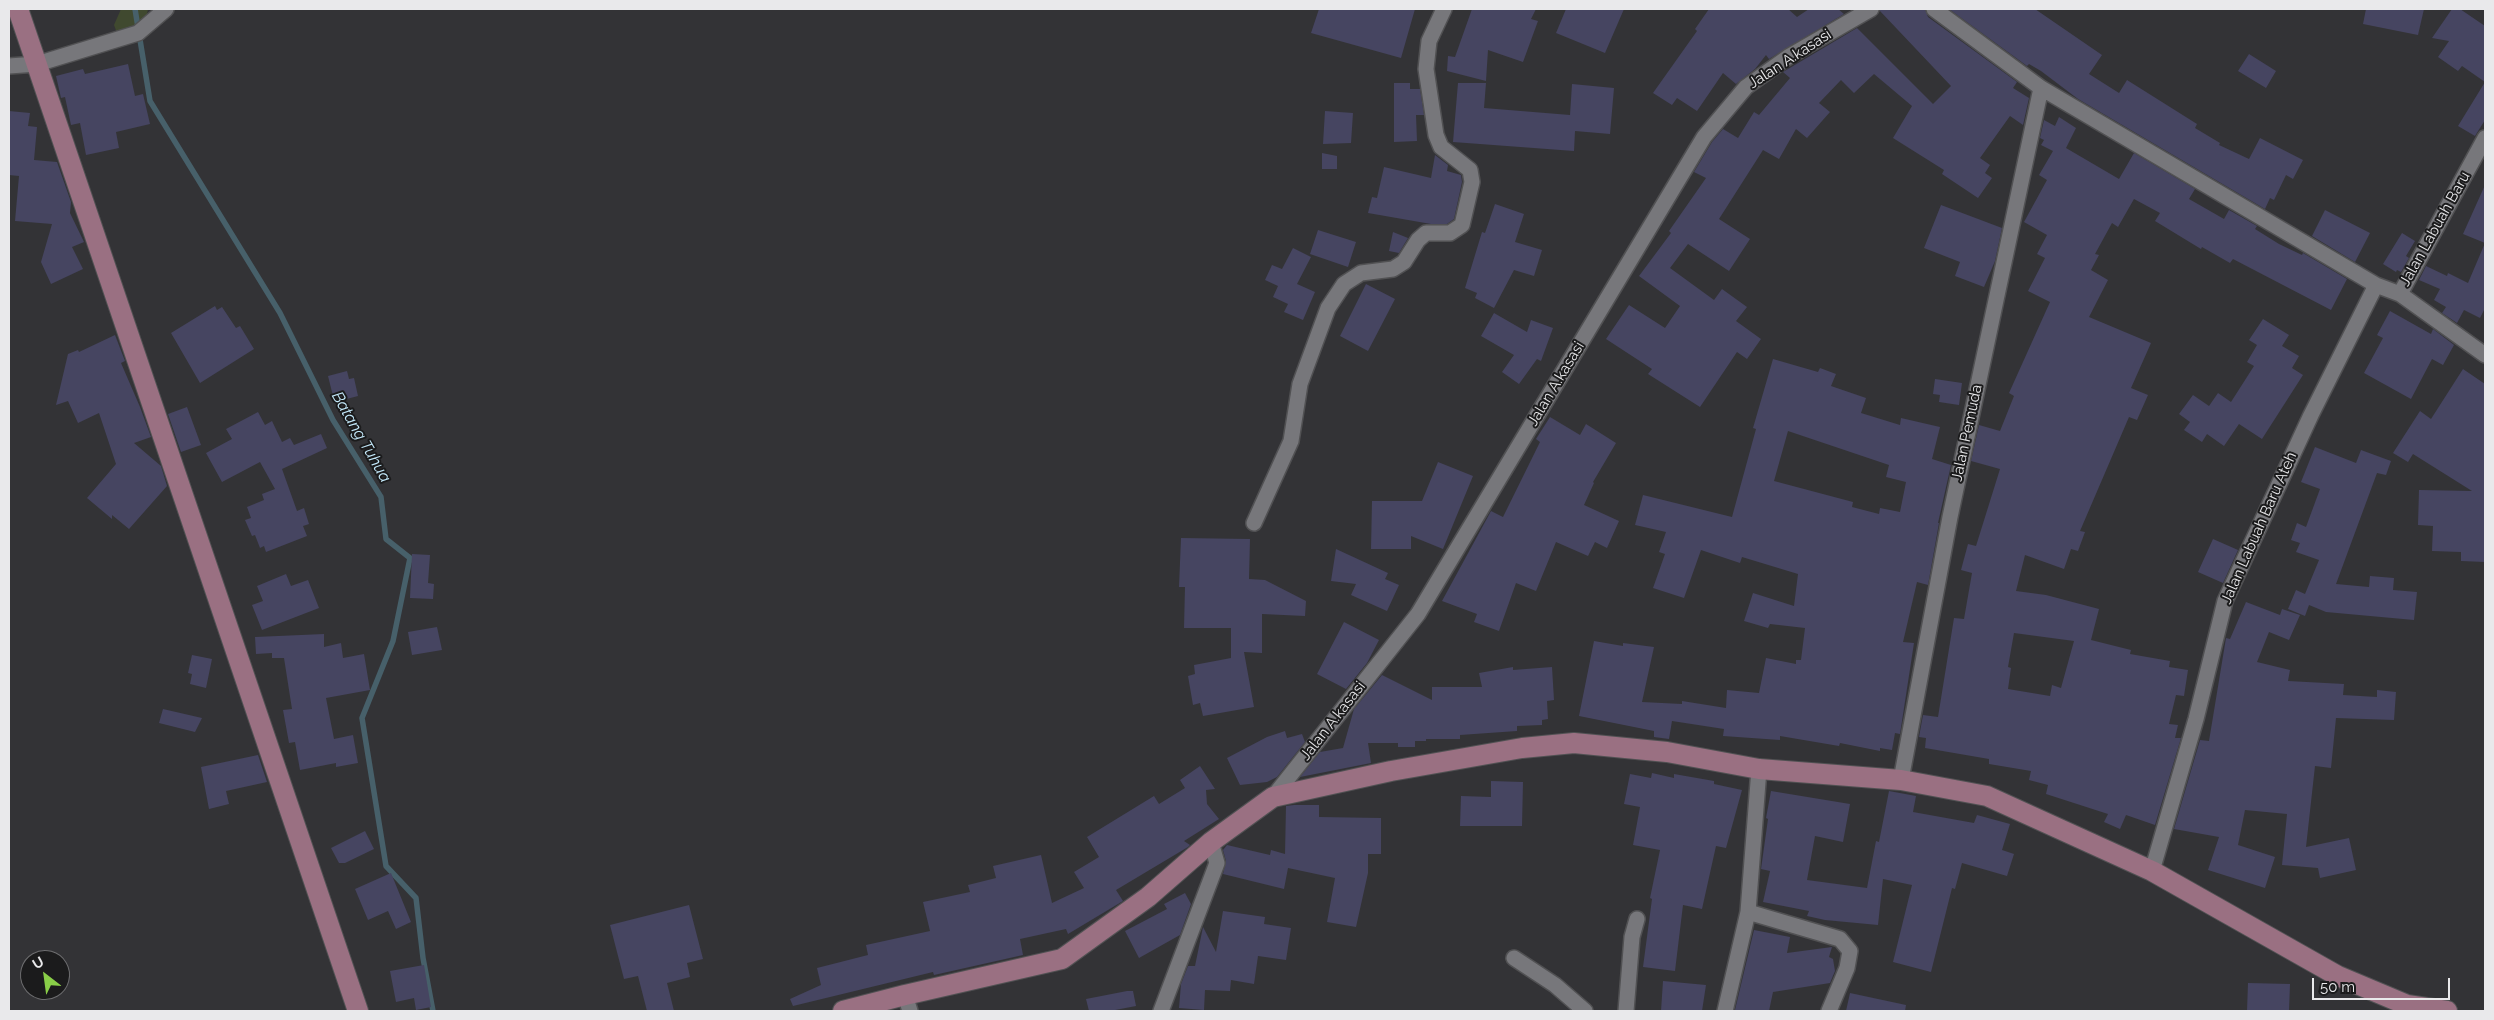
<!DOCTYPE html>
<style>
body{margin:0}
#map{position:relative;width:2494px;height:1020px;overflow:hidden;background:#333336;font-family:Raleway,sans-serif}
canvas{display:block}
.frame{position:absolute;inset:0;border:10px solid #e9e9eb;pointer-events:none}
.north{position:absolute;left:20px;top:950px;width:50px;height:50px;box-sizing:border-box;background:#1b1b1c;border:1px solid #6d6d6f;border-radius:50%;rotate:330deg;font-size:14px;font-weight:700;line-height:20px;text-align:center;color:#e9e9eb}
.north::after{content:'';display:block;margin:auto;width:18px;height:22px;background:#89ce48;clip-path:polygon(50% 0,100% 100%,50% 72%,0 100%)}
.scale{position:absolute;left:2312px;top:978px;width:138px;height:22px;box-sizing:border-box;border:2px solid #e9e9eb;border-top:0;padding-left:6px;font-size:15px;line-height:18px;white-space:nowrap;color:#e9e9eb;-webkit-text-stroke:4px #1b1b1c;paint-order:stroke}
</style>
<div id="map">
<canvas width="2494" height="1020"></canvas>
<div class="frame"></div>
<div class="north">U</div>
<div class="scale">50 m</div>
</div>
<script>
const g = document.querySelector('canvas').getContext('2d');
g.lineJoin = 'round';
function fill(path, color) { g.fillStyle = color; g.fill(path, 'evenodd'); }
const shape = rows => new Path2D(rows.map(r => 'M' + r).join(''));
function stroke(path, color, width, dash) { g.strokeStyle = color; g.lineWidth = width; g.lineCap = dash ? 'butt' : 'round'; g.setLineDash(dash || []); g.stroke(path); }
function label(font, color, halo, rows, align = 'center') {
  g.font = font + ' Raleway,sans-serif'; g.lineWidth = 4; g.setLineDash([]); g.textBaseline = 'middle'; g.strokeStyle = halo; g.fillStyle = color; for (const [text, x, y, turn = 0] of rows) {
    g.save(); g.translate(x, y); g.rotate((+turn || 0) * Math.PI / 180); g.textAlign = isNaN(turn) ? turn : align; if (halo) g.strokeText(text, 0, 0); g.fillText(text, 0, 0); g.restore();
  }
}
fill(shape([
 [121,9,148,9,147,14,139,23,130,30,117,33,114,25]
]), '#40492f');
stroke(shape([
 [135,9,150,101,280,313,333,420,381,497,386,539,410,558,393,641,362,718,386,866,416,898,423,958,433,1011]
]), '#47606a', 5.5);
fill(shape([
 [1319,9,1415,9,1401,58,1311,33],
 [1472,9,1536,9,1531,19,1538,21,1523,62,1488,50,1486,81,1447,71,1448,56,1455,57],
 [1566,9,1624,9,1605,53,1556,33],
 [1709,9,1788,9,1797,17,1809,9,1838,9,1844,14,1769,59,1766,55,1755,69,1736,84,1723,73,1697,111,1677,98,1672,105,1653,93,1697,31,1695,29],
 [1880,9,1925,9,1928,17,2017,82,2013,88,2029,98,2023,125,2010,116,1980,158,1990,165,1985,173,1992,178,1978,198,1942,174,1944,170,1893,138,1912,106,1874,74,1854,93,1841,80,1819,103,1830,112,1807,138,1796,129,1779,159,1763,150,1719,219,1750,239,1729,271,1688,244,1670,268,1714,300,1722,289,1747,307,1736,321,1761,339,1747,359,1737,352,1700,407,1648,374,1652,369,1606,339,1629,305,1665,328,1680,306,1639,276,1671,233,1669,231,1706,178,1694,172,1712,142,1723,129,1738,138,1754,112,1759,115,1790,78,1783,72,1857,28,1933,104,1951,86,1880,11],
 [1949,9,2035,9,2102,55,2089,74,2119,93,2127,80,2197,124,2195,128,2220,143,2219,145,2249,159,2260,138,2303,160,2293,179,2286,175,2274,200,2270,198,2265,209,2078,99,2041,71,2029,64,2027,66],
 [2366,9,2424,9,2418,35,2363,24],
 [2452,9,2460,9,2485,26,2485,82,2462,66,2458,71,2438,57,2449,41,2432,38],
 [2249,54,2276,71,2266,88,2238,71],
 [128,64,135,96,143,94,150,124,116,132,119,148,86,155,80,123,71,125,65,97,61,98,56,76,83,69,85,74],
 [2485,82,2485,120,2475,136,2458,126],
 [1394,83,1410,83,1410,89,1420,89,1424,115,1416,115,1417,141,1394,142],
 [1458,83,1486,83,1484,108,1570,115,1572,84,1614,88,1610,134,1575,131,1574,151,1453,142],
 [9,111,30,113,28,126,37,127,34,160,57,162,71,202,70,213,84,242,72,247,83,269,51,284,41,262,52,224,15,221,19,176,9,175],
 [1325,111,1353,113,1351,143,1323,144],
 [2059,117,2076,128,2066,148,2119,179,2134,153,2195,189,2189,199,2224,219,2229,210,2257,226,2255,229,2279,244,2302,255,2303,253,2347,279,2331,310,2233,259,2230,263,2202,247,2201,249,2155,221,2160,213,2134,199,2118,227,2112,223,2095,254,2099,255,2091,270,2108,280,2089,317,2151,343,2131,388,2148,395,2137,420,2129,417,2080,531,2085,532,2078,551,2071,549,2064,569,2025,555,2016,591,2046,595,2099,609,2091,640,2131,650,2130,654,2170,661,2169,667,2188,670,2184,696,2176,695,2169,724,2178,725,2175,738,2181,738,2155,825,2126,815,2120,829,2104,822,2108,814,2046,794,2048,785,2029,780,2031,771,1989,764,1989,759,1925,748,1926,738,1919,737,1923,715,1938,717,1954,618,1964,619,1972,573,1961,570,1968,544,1976,546,2000,469,1971,461,1979,425,2000,431,2014,396,2009,393,2050,302,2028,291,2045,258,2037,254,2047,235,2024,222,2047,180,2039,175,2053,151,2041,145,2044,140,2040,138,2044,120,2055,126],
 [2014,633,2074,641,2061,688,2052,685,2050,696,2008,689,2011,668,2008,667],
 [1322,153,1337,156,1337,169,1322,169],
 [1435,155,1448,165,1447,171,1461,175,1462,182,1454,219,1447,224,1431,224,1368,213,1372,197,1377,198,1384,167,1431,178],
 [2485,185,2485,308,2480,318,2464,310,2457,323,2442,313,2446,307,2434,300,2440,289,2419,280,2426,266,2447,276,2448,273,2468,283,2485,243,2463,234],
 [1495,204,1524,214,1515,242,1542,250,1534,276,1514,270,1494,308,1475,298,1477,293,1465,288,1482,232,1485,233],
 [1941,205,2002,228,1995,261,1984,287,1955,276,1960,262,1924,248],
 [2325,210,2370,233,2355,262,2312,236],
 [1318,230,1356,242,1348,267,1310,254],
 [1393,232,1408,238,1399,253,1389,251],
 [2402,233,2415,241,2406,256,2409,258,2401,272,2397,270,2396,272,2383,264],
 [1293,248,1311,257,1297,284,1315,292,1303,320,1284,312,1288,304,1273,297,1278,286,1265,280,1272,265,1282,269],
 [1366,284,1395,299,1368,351,1340,336],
 [215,306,217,310,222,307,236,328,240,326,254,349,200,383,171,333],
 [2390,311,2431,334,2433,329,2454,345,2443,365,2432,359,2411,399,2364,373,2383,338,2377,335],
 [1494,313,1527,332,1531,320,1553,328,1541,361,1537,359,1519,384,1502,372,1514,355,1481,336],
 [2263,319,2289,335,2282,346,2299,356,2292,368,2303,375,2262,439,2239,424,2224,446,2207,434,2202,442,2184,430,2190,422,2179,414,2193,395,2209,406,2218,393,2231,402,2254,366,2247,362,2257,345,2249,340],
 [115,335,125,361,121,363,140,407,151,437,134,443,161,466,167,486,129,529,112,515,112,519,87,498,116,464,99,413,78,423,68,401,56,405,68,354,78,350,79,352],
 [1773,359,1818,372,1820,368,1836,374,1831,386,1866,398,1861,413,1900,425,1901,418,1940,427,1932,459,1951,465,1938,523,1939,523,1928,585,1917,582,1903,642,1914,643,1900,734,1895,733,1892,750,1880,748,1880,751,1840,743,1839,746,1780,736,1780,740,1723,736,1724,729,1672,721,1669,739,1654,737,1654,731,1579,716,1594,641,1623,646,1623,643,1654,647,1642,702,1682,704,1682,701,1726,708,1727,690,1759,693,1766,658,1796,664,1796,660,1801,660,1805,628,1770,624,1768,628,1744,621,1753,593,1794,606,1798,574,1742,557,1740,563,1701,550,1684,598,1653,588,1665,554,1659,552,1666,532,1635,525,1643,495,1732,517,1756,429,1753,428],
 [1788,431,1889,465,1886,477,1906,482,1900,512,1880,508,1879,514,1852,507,1853,502,1774,481],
 [2463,369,2485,384,2485,562,2461,561,2461,552,2432,551,2433,526,2418,525,2419,490,2472,491,2413,454,2408,462,2393,453,2420,411,2431,419],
 [347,371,349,379,354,378,358,396,339,401,338,394,333,396,328,376],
 [1935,379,1962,383,1959,405,1939,402,1940,395,1933,394],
 [187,407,201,445,181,452,168,414],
 [258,412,265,425,272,421,282,442,290,438,294,445,321,434,327,448,282,469,297,511,304,508,309,524,303,526,307,536,266,552,264,546,260,548,255,535,252,536,245,520,251,518,247,507,264,500,262,494,275,489,260,462,222,482,206,453,232,439,226,429],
 [1550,417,1580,435,1586,424,1616,443,1593,482,1594,483,1584,505,1619,521,1607,548,1595,542,1588,556,1556,542,1536,591,1516,583,1499,631,1474,622,1477,614,1442,601,1491,511,1503,517,1540,442,1536,439],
 [2315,447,2356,463,2361,450,2391,461,2386,475,2377,473,2336,584,2369,587,2370,576,2394,578,2393,590,2417,592,2414,620,2326,612,2309,605,2305,616,2288,609,2296,590,2305,594,2319,560,2296,552,2300,543,2291,540,2297,523,2306,527,2320,489,2301,482],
 [1438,462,1473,476,1443,549,1411,536,1411,549,1371,549,1372,501,1422,501],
 [1181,538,1250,539,1249,579,1265,580,1306,601,1305,616,1262,614,1262,653,1244,652,1254,707,1203,716,1200,703,1193,705,1188,676,1195,674,1194,665,1231,658,1231,628,1184,628,1185,587,1179,587],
 [2213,539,2238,550,2223,583,2198,572],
 [1336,549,1388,573,1385,579,1399,585,1387,611,1351,595,1356,584,1331,581],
 [412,554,430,555,428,583,434,584,433,599,410,598],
 [286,574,291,586,308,580,319,608,262,630,252,605,263,601,257,586],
 [2246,602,2280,615,2282,609,2300,615,2289,640,2269,632,2257,662,2290,670,2288,681,2344,684,2343,695,2377,697,2377,690,2396,692,2394,720,2336,718,2331,768,2315,766,2306,847,2349,838,2356,870,2320,878,2318,868,2282,865,2287,814,2245,810,2238,845,2275,857,2265,888,2208,870,2219,837,2174,829,2200,740,2209,741,2226,638,2230,639],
 [1344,622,1379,640,1367,663,1346,689,1317,674],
 [437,627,442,650,412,655,408,632],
 [324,634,324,647,341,643,343,658,364,654,370,690,326,698,334,739,353,735,358,763,336,767,336,763,300,770,295,742,289,743,283,710,292,709,284,658,272,658,272,653,256,654,255,637],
 [192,655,212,659,206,688,190,684,192,674,188,673],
 [1513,667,1513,670,1552,667,1554,700,1547,701,1548,719,1542,720,1542,725,1517,726,1517,731,1460,735,1460,739,1426,739,1426,741,1415,741,1415,747,1398,747,1398,743,1368,743,1371,763,1300,777,1320,752,1343,748,1354,709,1382,675,1432,700,1432,687,1482,687,1479,673],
 [163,709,202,718,195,732,159,723],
 [1285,731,1287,738,1302,734,1305,742,1277,777,1267,782,1240,785,1227,758,1267,737],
 [258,755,267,782,226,791,229,804,209,809,201,767],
 [1200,766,1215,789,1206,790,1207,804,1219,819,1184,841,1190,845,1188,847,1116,890,1123,901,1068,934,1066,929,1020,939,1023,955,934,975,933,972,793,1006,790,999,821,985,817,968,868,955,866,945,930,931,923,902,970,892,968,885,996,878,993,866,1041,855,1052,903,1084,888,1074,872,1099,857,1087,837,1154,796,1159,804,1185,788,1180,780],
 [1652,773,1674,778,1674,774,1714,781,1714,784,1742,790,1726,848,1716,846,1702,909,1683,905,1675,971,1643,967,1652,899,1650,898,1660,850,1633,845,1640,807,1624,804,1630,774,1651,778],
 [1491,781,1523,782,1522,826,1460,826,1461,796,1491,797],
 [1771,791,1850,804,1843,842,1815,836,1807,880,1867,888,1876,841,1879,842,1889,791,1916,796,1913,812,1974,823,1977,815,2010,824,2002,850,2014,854,2007,876,1962,863,1955,889,1952,888,1931,972,1893,962,1912,885,1883,879,1878,925,1825,920,1807,916,1809,911,1763,902,1770,871,1761,869,1768,819,1766,818],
 [1294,805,1319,805,1319,817,1381,818,1381,854,1368,854,1368,873,1356,927,1327,922,1335,878,1288,868,1284,889,1223,874,1226,861,1223,850,1227,845,1270,855,1271,850,1285,854,1286,806],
 [365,831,374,849,345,863,339,863,331,848],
 [391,873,411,922,396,929,388,911,368,920,355,889],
 [1185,893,1191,904,1180,935,1139,958,1125,931,1167,909,1164,904],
 [689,905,703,959,687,963,690,977,667,983,674,1011,647,1011,638,976,624,979,610,925],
 [1223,911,1265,917,1264,924,1291,928,1286,960,1258,956,1254,984,1231,980,1230,991,1205,990,1204,1010,1179,1008,1181,984,1188,966,1195,966,1203,927,1216,952],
 [1754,930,1790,937,1787,953,1832,947,1829,957,1833,959,1835,971,1830,983,1773,992,1769,1011,1735,1010],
 [424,965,431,1007,416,1010,414,998,396,1002,390,971],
 [1663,981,1706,985,1702,1011,1661,1011],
 [2248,983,2290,984,2289,1011,2247,1011],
 [1127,991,1133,991,1136,1006,1110,1011,1089,1011,1086,999],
 [1850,993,1906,1005,1905,1011,1846,1011]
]), '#464561');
const street = shape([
 [1934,9,2041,88,2376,285,2400,294,2485,355],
 [9,66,37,64,138,33,166,9],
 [2400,294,2485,138],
 [1254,523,1291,441,1300,384,1328,308,1344,284,1361,273,1393,269,1404,262,1418,240,1426,233,1450,233,1462,225,1472,182,1470,170,1441,147,1436,135,1426,69,1429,41,1444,9],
 [1901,780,1950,517,2041,88],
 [1273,797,1418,614,1704,137,1746,87,1788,57,1871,9],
 [2152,871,2196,719,2225,601,2311,415,2376,285],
 [1748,912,1840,939,1850,951,1847,968,1829,1011],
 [1514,958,1555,985,1585,1011],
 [905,995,910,1011],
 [1161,1011,1217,863,1211,842],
 [1626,1011,1632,937,1637,919],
 [1725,1011,1748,912,1759,769]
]);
const secondary = shape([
 [18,9,358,1011],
 [843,1011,905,995,1062,959,1148,897,1211,842,1273,797,1391,771,1522,748,1574,743,1667,752,1759,769,1901,780,1987,796,2152,871,2338,976,2407,1005,2447,1011]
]);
stroke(street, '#515153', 18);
stroke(secondary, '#515153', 22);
stroke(street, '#77777b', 15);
stroke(secondary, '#9a7082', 20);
label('15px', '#e9e9eb', '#1b1b1c', [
 ["Jalan A.kasasi",1790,59,-33],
 ["Jalan Labuah Baru",2435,229,-61],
 ["Jalan A.kasasi",1556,384,-59],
 ["Jalan Pemuda",1967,433,-78],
 ["Jalan Labuah Baru Ateh",2259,528,-66],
 ["Jalan A.kasasi",1333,721,-52]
]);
label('italic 16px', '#c5eafc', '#1b1b1c', [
 ["Batang Tuhua",361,437,60]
]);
</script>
